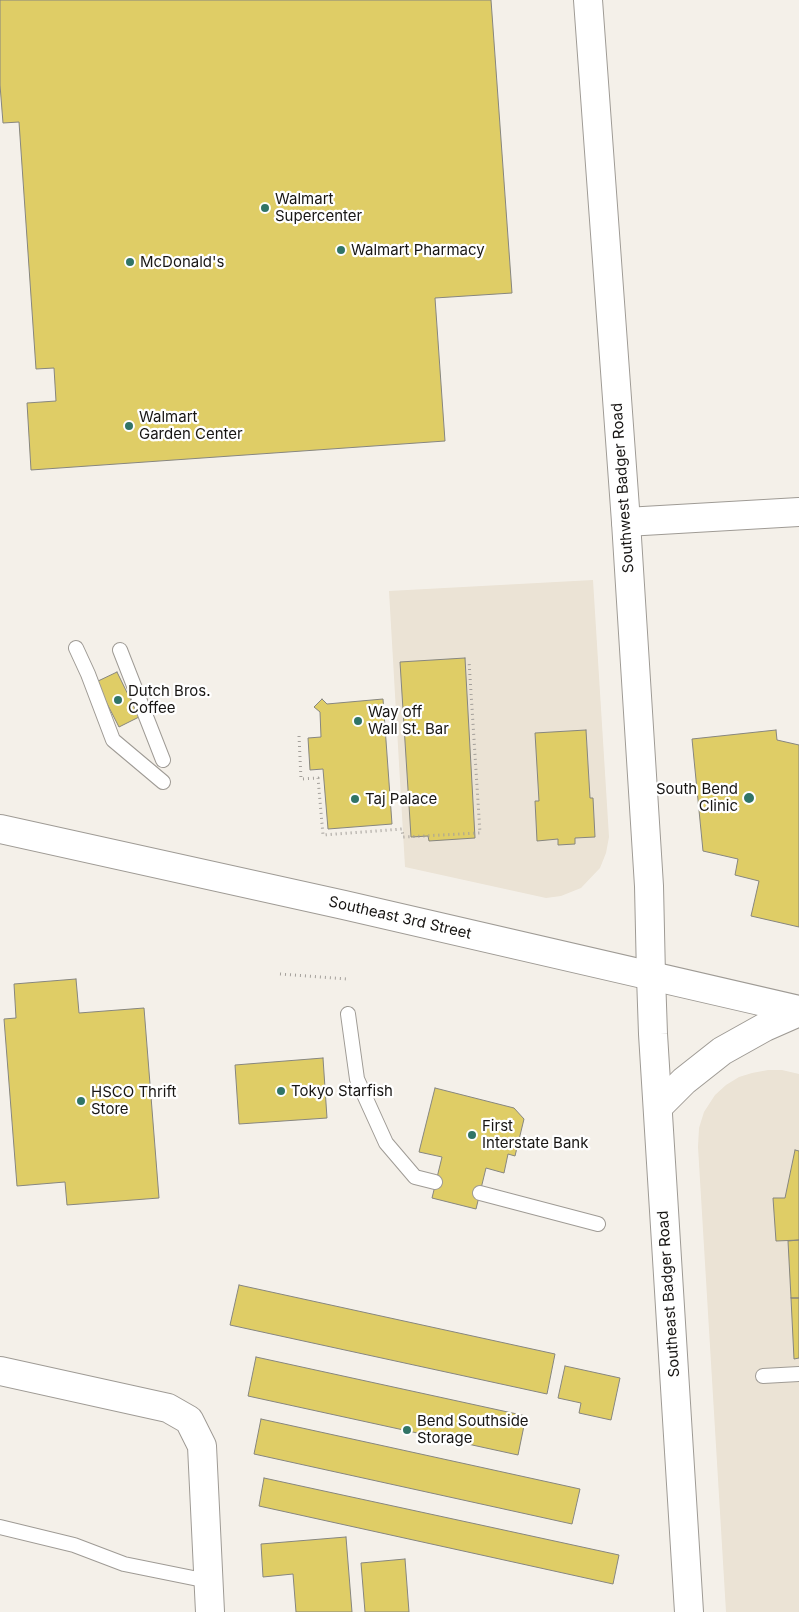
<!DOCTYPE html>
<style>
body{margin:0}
canvas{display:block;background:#f4f0e9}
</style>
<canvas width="799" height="1612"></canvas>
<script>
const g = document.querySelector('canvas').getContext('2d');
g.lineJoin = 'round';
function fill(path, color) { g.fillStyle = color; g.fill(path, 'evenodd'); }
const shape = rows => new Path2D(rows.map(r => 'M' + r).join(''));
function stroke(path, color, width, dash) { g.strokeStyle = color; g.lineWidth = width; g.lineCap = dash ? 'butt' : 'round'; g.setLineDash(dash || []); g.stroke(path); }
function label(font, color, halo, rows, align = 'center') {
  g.font = font + ' Inter,sans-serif'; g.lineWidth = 4.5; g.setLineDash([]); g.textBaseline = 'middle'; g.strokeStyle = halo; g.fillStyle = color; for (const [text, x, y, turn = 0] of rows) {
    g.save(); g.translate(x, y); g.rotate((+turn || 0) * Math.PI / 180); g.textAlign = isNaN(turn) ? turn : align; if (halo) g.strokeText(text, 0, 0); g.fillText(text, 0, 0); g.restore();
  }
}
fill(shape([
 [593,580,609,837,606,853,600,868,581,888,561,896,546,898,405,867,389,591],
 [768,1070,782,1070,799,1074,799,1612,726,1612,698,1147,699,1128,704,1112,715,1095,726,1085,739,1077,752,1073]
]), '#ebe3d5');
const building = shape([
 [0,0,491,0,512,293,435,298,445,441,31,470,27,403,56,401,54,368,36,369,19,122,3,123,0,85,0,0],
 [465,658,475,838,429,841,428,836,411,837,400,662,465,658],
 [117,672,139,717,119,727,96,682,117,672],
 [322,699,327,704,383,699,392,824,328,829,323,769,310,770,308,738,321,737,320,712,314,707,322,699],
 [586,730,590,798,593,798,595,837,575,838,575,844,558,845,558,839,537,841,535,801,539,801,535,733,586,730],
 [776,730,777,740,799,745,799,927,751,916,759,881,735,875,738,859,703,851,692,739,776,730],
 [76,979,79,1013,144,1008,159,1198,67,1205,65,1182,17,1186,4,1019,16,1018,14,984,76,979],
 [323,1058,327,1118,239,1124,235,1065,323,1058],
 [435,1088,514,1108,524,1119,515,1156,508,1154,504,1173,486,1168,476,1209,432,1198,442,1157,419,1152,435,1088],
 [795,1150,799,1151,799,1240,776,1241,773,1198,785,1198,795,1150],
 [799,1240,799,1298,791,1298,788,1241,799,1240],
 [239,1285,555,1354,547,1394,230,1325,239,1285],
 [791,1298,799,1298,799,1358,794,1359,791,1298],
 [256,1357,526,1416,518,1455,248,1396,256,1357],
 [565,1366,620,1378,611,1420,579,1413,581,1403,558,1398,565,1366],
 [261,1419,580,1489,572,1524,254,1454,261,1419],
 [264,1478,619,1555,613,1584,259,1506,264,1478],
 [346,1537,352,1612,296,1612,293,1574,263,1577,261,1544,346,1537],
 [405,1559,409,1612,365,1612,361,1563,405,1559]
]);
fill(building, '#dfcd66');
stroke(building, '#87867f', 1);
const service = shape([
 [76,648,88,674,113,740,163,782],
 [120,650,163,760],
 [348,1014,357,1079,386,1143,415,1177,435,1182],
 [480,1193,598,1224],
 [763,1376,799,1374],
 [0,1527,74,1545,124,1564,208,1581]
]);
const minor = shape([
 [626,522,799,512],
 [651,976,653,1034,689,1612],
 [0,1371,168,1408,189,1420,202,1446,210,1612]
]);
const tertiary = shape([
 [588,0,626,522,649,886,651,976]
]);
const primary = shape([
 [0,829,344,905,799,1010],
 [658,1107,684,1081,722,1051,765,1027,799,1012]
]);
stroke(service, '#9f9b95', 16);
stroke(minor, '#9f9b95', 30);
stroke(tertiary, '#9f9b95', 30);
stroke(primary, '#9f9b95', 30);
stroke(shape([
 [299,736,301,779,318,778,323,835,402,829,403,837,480,833,469,661],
 [280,974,347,979]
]), '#a4a09b', 3, [1, 4]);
stroke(service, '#fff', 14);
stroke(minor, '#fff', 28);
stroke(tertiary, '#fff', 28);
stroke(primary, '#fff', 28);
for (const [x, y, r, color] of [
 [265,208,5,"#317466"],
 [341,250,5,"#317466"],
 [130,262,5,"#317466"],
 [129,426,5,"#317466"],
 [118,700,5,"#317466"],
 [358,721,5,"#317466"],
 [749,798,6,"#317466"],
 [355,799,5,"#317466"],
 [281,1091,5,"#317466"],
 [81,1101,5,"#317466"],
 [472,1135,5,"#317466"],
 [407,1430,5,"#317466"]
]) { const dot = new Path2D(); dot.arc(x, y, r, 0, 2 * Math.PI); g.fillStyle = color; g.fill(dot); stroke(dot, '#fff', 2); }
label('15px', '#181614', '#fff', [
 ["Walmart",275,199],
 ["Supercenter",275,216],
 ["Walmart Pharmacy",351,250],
 ["McDonald's",140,262],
 ["Walmart",139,417],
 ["Garden Center",139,434],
 ["Dutch Bros.",128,691],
 ["Coffee",128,708],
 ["Way off",368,712],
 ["Wall St. Bar",368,729],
 ["South Bend",738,789,"right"],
 ["Clinic",738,806,"right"],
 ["Taj Palace",365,799],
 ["Tokyo Starfish",291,1091],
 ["HSCO Thrift",91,1092],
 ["Store",91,1109],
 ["First",482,1126],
 ["Interstate Bank",482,1143],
 ["Bend Southside",417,1421],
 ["Storage",417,1438]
], 'left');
label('15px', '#181614', '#fff', [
 ["Southwest Badger Road",623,488,-94],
 ["Southeast 3rd Street",400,918,13],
 ["Southeast Badger Road",669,1294,-94]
]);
</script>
